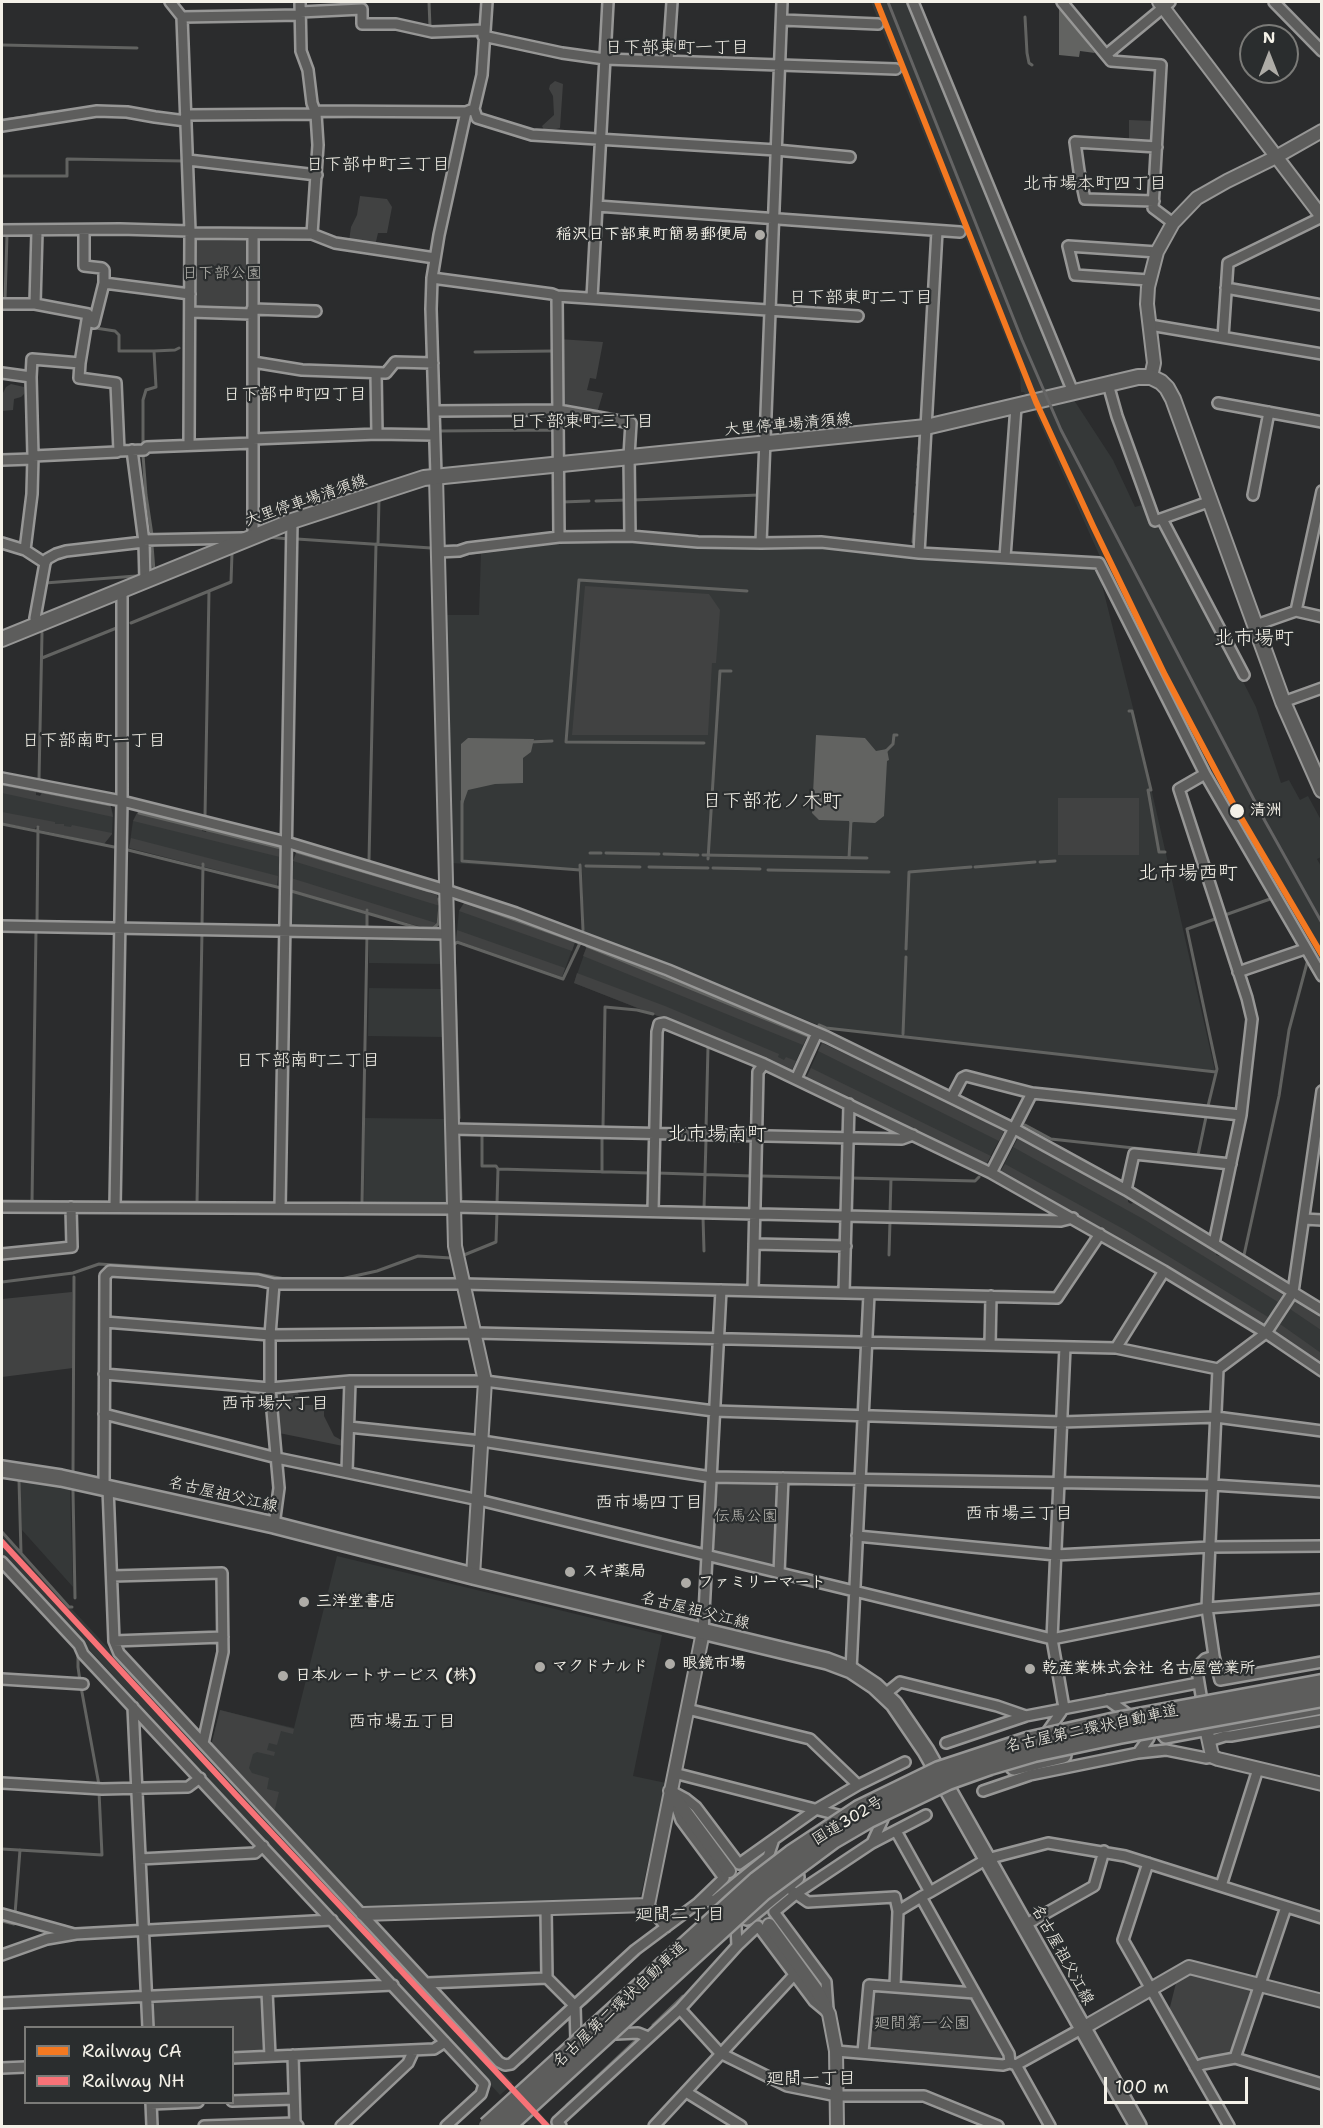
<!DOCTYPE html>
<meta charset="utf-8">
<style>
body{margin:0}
#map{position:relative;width:1323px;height:2128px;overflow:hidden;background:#2b2c2d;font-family:"Shantell Sans",sans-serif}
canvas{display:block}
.frame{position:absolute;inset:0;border:3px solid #f4f1e8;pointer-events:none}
.legend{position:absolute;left:24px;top:2026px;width:210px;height:78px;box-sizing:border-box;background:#2a2d2e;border:2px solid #7b7b78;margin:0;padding:8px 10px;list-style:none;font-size:18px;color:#f4f1e8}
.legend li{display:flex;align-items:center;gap:12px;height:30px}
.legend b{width:30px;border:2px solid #7b7b78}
.north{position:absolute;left:1239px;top:24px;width:60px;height:60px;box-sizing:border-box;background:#2a2d2e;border:2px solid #7b7b78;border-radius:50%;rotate:0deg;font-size:16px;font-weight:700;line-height:24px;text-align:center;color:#f4f1e8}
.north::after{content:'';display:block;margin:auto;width:21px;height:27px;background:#aeaca7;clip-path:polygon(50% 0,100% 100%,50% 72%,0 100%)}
.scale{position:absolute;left:1104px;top:2077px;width:144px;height:27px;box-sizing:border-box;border:3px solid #f4f1e8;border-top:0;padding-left:8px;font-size:18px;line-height:21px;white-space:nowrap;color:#f4f1e8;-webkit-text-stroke:4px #2a2d2e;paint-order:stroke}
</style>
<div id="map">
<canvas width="1323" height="2128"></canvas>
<div class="frame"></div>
<ul class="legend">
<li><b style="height:8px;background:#f47921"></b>Railway CA</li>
<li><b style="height:8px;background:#f87277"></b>Railway NH</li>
</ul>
<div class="north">N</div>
<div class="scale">100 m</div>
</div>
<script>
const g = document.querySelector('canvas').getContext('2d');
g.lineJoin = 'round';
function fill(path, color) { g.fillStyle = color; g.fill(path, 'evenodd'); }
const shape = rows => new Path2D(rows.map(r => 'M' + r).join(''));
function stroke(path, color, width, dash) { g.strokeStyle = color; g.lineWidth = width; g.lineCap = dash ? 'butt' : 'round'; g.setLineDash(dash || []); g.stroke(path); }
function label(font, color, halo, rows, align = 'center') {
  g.font = font + ' "Shantell Sans","Klee One",sans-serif'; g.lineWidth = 4.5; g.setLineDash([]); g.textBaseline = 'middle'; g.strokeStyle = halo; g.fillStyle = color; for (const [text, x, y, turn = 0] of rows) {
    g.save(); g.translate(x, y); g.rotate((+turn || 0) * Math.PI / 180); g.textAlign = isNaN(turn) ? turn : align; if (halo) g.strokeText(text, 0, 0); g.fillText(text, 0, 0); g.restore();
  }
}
fill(shape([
 [871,2,907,2,1066,389,1028,399,1024,392,1021,392,1020,374],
 [1072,397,1113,460,1135,507,1142,505,1151,525,1162,523,1256,707,1281,783,1289,780,1300,800,1308,796,1321,820,1321,857,1317,859,1322,868,1321,968,1205,764,1110,579,1033,407],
 [558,542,630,542,732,549,828,548,882,552,892,555,1092,567,1096,570,1101,581,1133,708,1215,1071,826,1028,584,932,582,871,451,863,445,615,479,615,481,553],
 [2,785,36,792,36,795,40,796,42,793,111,807,113,814,112,834,104,844,40,830,40,827,36,827,35,829,2,823],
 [137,813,202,828,202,831,206,832,207,830,281,849,277,886,205,867,203,864,200,866,129,848,133,821],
 [296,853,437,895,440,906,436,923,430,929,369,913,368,910,366,909,365,912,290,890,294,858],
 [290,892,366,914,366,928,289,927],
 [464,903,575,942,562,977,456,940,459,911],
 [369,935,439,936,441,941,443,964,369,963],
 [587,946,807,1037,791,1072,653,1014,574,983],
 [369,988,443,989,444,1037,368,1036],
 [822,1043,1004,1131,985,1166,805,1080],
 [365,1118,446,1119,447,1203,364,1202],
 [1018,1138,1128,1199,1128,1202,1131,1204,1134,1202,1217,1251,1216,1255,1219,1256,1222,1254,1283,1294,1264,1325,1126,1241,1121,1242,999,1174],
 [1296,1299,1321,1316,1321,1365,1274,1333],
 [20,1479,70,1490,73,1587,22,1530],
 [2,1534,513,2083,500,2095,2,1555],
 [337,1556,662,1635,633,1776,666,1783,641,1894,638,1898,363,1909,211,1746,220,1710,294,1728],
 [527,2099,552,2126,530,2126,514,2110]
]), '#353838');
fill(shape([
 [555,81,563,84,560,128,548,131,544,130,542,126,554,115,553,96,549,89,550,85],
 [1129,120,1154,121,1153,139,1150,142,1129,141],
 [360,196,387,199,392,207,387,233,378,233,375,246,349,241,351,227,357,215],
 [194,236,247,238,249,240,248,308,245,311,196,309],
 [559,339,603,342,596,379,590,378,587,390,603,393,597,413,560,406],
 [11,384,24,387,24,394,21,397,14,399,13,410,2,411,2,395,6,387],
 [585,586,709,594,720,610,716,663,712,663,708,735,572,735],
 [2,785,36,792,36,795,40,796,42,793,111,807,113,817,2,793],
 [1058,798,1139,798,1139,855,1058,855],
 [2,812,55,822,55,824,64,824,64,826,71,827,72,825,112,833,112,834,104,844,40,830,40,827,36,827,35,829,2,823],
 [137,813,202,828,202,831,206,832,207,830,281,849,280,857,133,821],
 [131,838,278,876,277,886,205,867,203,864,200,866,129,848],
 [296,853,437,895,440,906,293,861],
 [291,878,436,923,430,929,369,913,368,910,366,909,365,912,290,890],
 [464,903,575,942,572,951,459,911],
 [457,930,565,968,562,977,456,940],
 [587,946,664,977,807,1037,803,1045,583,956],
 [577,973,665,1006,779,1054,778,1057,784,1060,786,1057,796,1061,791,1072,653,1014,574,983],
 [822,1043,912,1085,1004,1131,999,1141,818,1051],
 [811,1068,991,1156,985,1166,805,1080],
 [1018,1138,1128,1199,1128,1202,1131,1204,1134,1202,1217,1251,1216,1255,1219,1256,1222,1254,1283,1294,1278,1302,1145,1220,1013,1147],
 [1005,1164,1127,1231,1268,1317,1264,1325,1259,1325,1190,1282,1189,1278,1126,1241,1121,1242,999,1174],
 [72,1292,73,1368,2,1377,2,1299],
 [1296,1299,1321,1316,1321,1330,1290,1309],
 [1280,1324,1321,1353,1321,1365,1274,1333],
 [297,1391,304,1405,324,1405,324,1416,334,1436,343,1441,343,1446,279,1433,275,1397,278,1393],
 [719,1482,774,1483,777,1486,774,1562,770,1565,716,1552,714,1548,717,1485],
 [220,1710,294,1729,293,1734,281,1731,277,1745,269,1743,267,1750,275,1752,274,1756,257,1752,253,1754,249,1768,252,1773,269,1778,267,1789,279,1792,274,1813,211,1746],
 [1192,1974,1250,1989,1252,1992,1233,2051,1230,2054,1202,2060,1195,2058,1169,2011,1176,1983],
 [875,1990,973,1999,1004,2054,999,2060,871,2049,868,2047,873,1993],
 [260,1995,263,1998,265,2049,262,2052,233,2054,232,2028,153,2027,152,2003,155,2000]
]), '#414242');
fill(shape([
 [1059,6,1095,53,1080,51,1079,57,1059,55],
 [816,735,865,738,876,751,887,749,889,760,887,761,884,816,875,823,854,822,850,823,849,821,819,820,812,813],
 [468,738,534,739,531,752,523,758,523,783,495,784,468,790,463,804,461,804,461,744]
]), '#626361');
stroke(shape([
 [429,2,430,27],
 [1025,17,1027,53,1029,63,1032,65],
 [2,45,137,48],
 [38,114,53,112],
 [320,119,323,117,386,116],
 [2,120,31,116],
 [2,176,67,176,67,159,184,161],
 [321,178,322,156],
 [601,202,668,206],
 [678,207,686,208],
 [694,208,756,212],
 [762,213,770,213],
 [778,214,845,219],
 [850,219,894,223],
 [554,291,588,293],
 [5,300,7,235],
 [89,327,115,331,119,335,119,351,154,351],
 [475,352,553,351],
 [554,421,554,457],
 [438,431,554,430],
 [143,446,143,400,146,390,156,387,154,351,175,350,179,348],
 [919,449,920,437],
 [143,455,146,495,152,535],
 [918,465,919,455],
 [917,483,918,469],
 [633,500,759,495],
 [596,501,627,500],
 [562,502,589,501],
 [915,512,917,487],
 [268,537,289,539],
 [297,539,431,548],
 [621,541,635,541],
 [913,542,915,516],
 [378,544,379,498],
 [719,547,746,547],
 [464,554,515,547],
 [154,571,152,545,165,544],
 [45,583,136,576],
 [41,615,42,603],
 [131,623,231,582,232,553],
 [42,658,119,627],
 [1129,711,1132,711,1151,790,1148,790,1159,852,1165,852],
 [530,742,552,741],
 [704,743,566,742,579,580,747,591],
 [886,751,893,744,894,735,897,735],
 [39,779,42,633],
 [2,784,110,805],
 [462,801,462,861,580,870],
 [139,813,281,848],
 [205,816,209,591],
 [2,824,114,847],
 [128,850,281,888],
 [297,852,429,891],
 [590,853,601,853],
 [606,853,659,854],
 [664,854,698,855],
 [703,855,867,858],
 [849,858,851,820],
 [708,859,720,671,731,671],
 [369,860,376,544],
 [1040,862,1055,861],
 [580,865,583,930],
 [586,866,640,867],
 [649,867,708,868],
 [975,867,1035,862],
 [713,868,760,869],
 [768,870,889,872],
 [291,891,425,930],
 [367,910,367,928],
 [1225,915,1270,899],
 [37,923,38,827],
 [202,926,203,864],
 [431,930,438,924,440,906,439,899],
 [587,946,808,1036],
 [906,949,909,872,971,867],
 [819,1025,826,1028,1216,1072],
 [903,1034,906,957],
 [1208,1106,1217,1069,1187,929,1215,919],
 [459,1118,454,945,457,942,563,979,580,943,465,902],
 [1025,1125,1051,1139,1198,1155,1206,1117],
 [603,1127,605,1007,637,1010,653,1014],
 [706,1129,708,1047],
 [482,1135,482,1166,496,1166,498,1169],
 [459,1140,461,1199],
 [602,1172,602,1138],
 [657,1173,752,1176],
 [761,1176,843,1178],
 [851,1178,975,1181,979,1177],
 [2,1201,107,1202],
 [32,1202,36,930],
 [123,1202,240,1204],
 [197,1203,202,932],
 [497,1203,498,1169,649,1173],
 [362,1204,367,936],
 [704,1209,706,1140],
 [890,1214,891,1179],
 [703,1217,704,1251],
 [464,1255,496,1242,497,1212],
 [889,1255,890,1221],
 [1244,1255,1279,1096,1289,1030,1307,963],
 [2,1282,73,1273,99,1264,258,1274,285,1279,341,1279,377,1271,418,1256,451,1258],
 [73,1472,74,1277],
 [19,1480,21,1553],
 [73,1491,75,1598],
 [2,1532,69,1607,72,1607],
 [78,1652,78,1667,80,1681],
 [81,1687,99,1785],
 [2,1849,102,1855,99,1792],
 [15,1914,20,1850],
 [2,1921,14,1924],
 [585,2004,639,1954],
 [653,2025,683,1996],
 [522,2062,567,2020],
 [567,2105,635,2041],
 [453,2126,480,2101]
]), '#626361', 3);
stroke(shape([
 [729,1871,769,1925]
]), '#494a49', 12, [12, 6]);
const minor = shape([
 [170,2,182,17,190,231,189,444],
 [300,2,301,51,308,70,312,103,316,114,318,145,312,234],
 [487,2,482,75,474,109,477,118,532,135,776,150,850,157],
 [913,2,1073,392],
 [1062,2,1111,61,1161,65,1153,208,1173,223],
 [1274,2,1322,51],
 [300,12,362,9,362,24,396,24,432,32,484,30],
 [182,17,300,15],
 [782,20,878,24],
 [483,36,562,53,605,59,896,69],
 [1106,55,1170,2],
 [668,61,672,2],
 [315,111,466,112,471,110],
 [186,115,316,114],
 [2,126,97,111,127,112,155,117,186,121],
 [188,160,317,175],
 [1154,201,1085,199,1079,171,1075,142,1157,147],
 [597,206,960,232],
 [2,230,120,229,190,231],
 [84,230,84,266,102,268,104,270,104,283,94,323,87,321],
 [190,233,312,234,335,243,435,258],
 [432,278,552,294,557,296,858,316],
 [1149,280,1075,275,1068,246,1157,252],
 [104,283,190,294],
 [1226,288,1322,305],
 [557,296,559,537],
 [592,298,608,2],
 [2,304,35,304,88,314,80,363],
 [35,304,37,231],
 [252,309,316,311],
 [190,312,252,314],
 [1150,325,1322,354],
 [1223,337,1228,263,1322,217],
 [253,362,302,370,386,373,395,362,433,363],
 [2,373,31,377],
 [376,373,377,434],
 [1108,384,1117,416,1155,521,1211,501],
 [1218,403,1322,422],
 [434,411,558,410,631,423,629,456,630,536],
 [253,439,377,434,434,435],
 [132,450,144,542,145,581],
 [33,456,117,452,119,451],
 [2,460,33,459],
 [436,476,431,309,432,278,439,235,466,112],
 [1253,495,1269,412],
 [1162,519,1244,675],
 [253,536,253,234],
 [143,540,243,538],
 [2,543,25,550],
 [761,543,782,2],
 [438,552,459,551,468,548,559,537,630,536,698,542,761,543,821,542,919,553,1099,563,1205,774,1322,976],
 [919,553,937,231],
 [1005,557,1016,407],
 [45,563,47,559,56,554,66,551,144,542],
 [1296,611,1322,617],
 [1256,625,1296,611,1322,491],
 [36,626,35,618,45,563,25,550,32,494,33,456,31,377,32,359,80,363,79,378,116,383,119,451,144,450,147,447,253,443],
 [1283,702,1322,688],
 [1205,774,1179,789,1247,998,1252,1019,1241,1115,1214,1243],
 [2,778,122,801,286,842,446,890,516,913,668,970,827,1037,1013,1128,1126,1190,1322,1310],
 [2,926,447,934],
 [1238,972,1305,949],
 [796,1079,817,1033],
 [952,1097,962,1078,966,1076,1032,1093,1241,1115],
 [452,1129,902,1139,913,1135],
 [991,1173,1032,1093],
 [1126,1190,1134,1154,1231,1164],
 [2,1207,454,1209],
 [115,1207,122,801,122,591],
 [454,1207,1061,1221,1073,1218],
 [280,1208,292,521],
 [653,1211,657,1032,659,1024,664,1023,764,1064,991,1173,1164,1271,1266,1333,1322,1371],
 [1304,1219,1322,1220],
 [754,1244,846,1246],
 [2,1254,72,1247,71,1207],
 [753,1291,758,1072,764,1064],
 [844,1293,849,1104],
 [105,1322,270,1335,475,1333,1116,1348,1218,1369,1266,1333,1293,1292,1322,1091],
 [990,1345,991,1296],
 [1116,1348,1164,1271],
 [104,1374,270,1388,350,1381,485,1381,714,1411,1062,1422,1216,1417,1322,1431],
 [104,1414,277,1458,479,1500,1052,1639,1207,1608,1322,1599],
 [349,1427,482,1441,711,1477,1213,1485,1322,1492],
 [347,1472,350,1381],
 [104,1487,105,1276,110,1271,258,1280,274,1284,464,1284,1057,1298,1100,1234],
 [108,1488,114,1641,119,1653,499,2062,505,2065,511,2064,635,1950,698,1903,724,1878,681,1820,674,1800],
 [274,1525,279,1488,270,1388,270,1335,274,1284],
 [857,1536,1056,1555,1210,1547,1322,1546],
 [2,1562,79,1645,83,1654,484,2084,481,2094,446,2126],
 [779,1573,783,1478],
 [112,1576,222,1573,223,1652,203,1743],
 [703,1632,721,1290],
 [114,1641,223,1637],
 [1214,1656,1220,1680,1322,1662],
 [851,1670,869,1294],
 [2,1679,83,1684],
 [884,1695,900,1682,997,1706,1026,1716],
 [1108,1700,1133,1718],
 [133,1707,148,2028],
 [1203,1707,1197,1671,1200,1664,1205,1659,1214,1656,1207,1608,1218,1369],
 [687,1709,810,1739,858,1785],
 [1045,1735,1064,1708,1052,1639,1065,1347],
 [1209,1741,1225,1736,1231,1736,1322,1720],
 [946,1743,1026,1716,1198,1683],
 [1138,1753,1149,1738],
 [674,1773,846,1817],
 [2,1783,102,1789,188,1787,200,1778],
 [983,1791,1030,1775,1138,1753,1166,1750,1206,1758,1213,1757],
 [673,1792,686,1799,696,1807,739,1864,815,1810,858,1785,905,1762],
 [896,1831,930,1892,921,1897,1009,2054,1010,2063],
 [872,1843,883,1819],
 [140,1859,255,1853,263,1846],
 [1148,1863,1123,1940,1229,2126],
 [1221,1886,1258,1769],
 [792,1891,808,1902,895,1897,898,1911,895,1986],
 [930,1892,987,1859,1048,1843,1125,1856,1322,1918],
 [698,1903,715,1900,768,1857,774,1839],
 [648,1905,666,1927],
 [546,1908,547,1978,575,2006,576,2041],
 [898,1911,921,1897],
 [2,1914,74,1934],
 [1025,1925,1094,1886,1104,1851],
 [736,1926,737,1946],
 [2,1955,47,1939,76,1934,332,1920],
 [427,1983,547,1978],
 [267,1991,270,2056],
 [2,2003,393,1985],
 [680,2009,720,2053,787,2086,837,2096,924,2096,998,2126],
 [828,2009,826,1982,774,1912,797,1893,872,1843,926,1815],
 [616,2034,638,2033,648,2037],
 [836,2051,1003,2065,1010,2063,1016,2065,1083,2028],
 [863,2052,869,1985,975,1993],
 [293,2055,295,2123],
 [232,2058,434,2049,445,2042],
 [1235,2058,1286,1907],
 [1016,2065,1050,2126],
 [1195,2067,1203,2064,1235,2058,1322,2084],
 [2,2068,26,2067],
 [686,2092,741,2126],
 [232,2101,294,2099],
 [151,2102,152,2126],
 [151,2104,198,2102],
 [204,2126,295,2123,298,2126],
 [341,2126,408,2063,414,2050],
 [561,2126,557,2122,680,2009,737,1946,758,1926,814,2001,826,2011],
 [654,2126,794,1975]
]);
const tertiary = shape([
 [1159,2,1322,217],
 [1151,377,1154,363,1147,304,1148,287,1157,252,1173,223,1197,198,1227,181,1276,157,1322,131],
 [436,476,455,1246,485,1381,473,1576],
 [1206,1728,1211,1751,1213,1757,1218,1759,1322,1784],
 [670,1791,729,1871],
 [363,1914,648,1905,703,1632],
 [769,1925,817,1991,829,2014,836,2051,837,2126],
 [1083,2028,1189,1967,1322,2001]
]);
const secondary = shape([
 [2,639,292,521,424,478,926,427,1138,377,1151,377,1161,382,1167,388,1173,399,1283,702,1322,790]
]);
const primary = shape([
 [2,1469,61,1478,274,1525,473,1576,827,1661,851,1670,875,1686,894,1704,926,1751,1138,2126]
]);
const trunk = shape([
 [1166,1735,1322,1706],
 [1014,1767,1063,1755],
 [747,1917,796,1877]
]);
stroke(minor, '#979796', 14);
stroke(tertiary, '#979796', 16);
stroke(secondary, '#979796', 18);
stroke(primary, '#979796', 20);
stroke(trunk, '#979796', 20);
stroke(minor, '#5d5d5c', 9);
stroke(tertiary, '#5d5d5c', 12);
stroke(secondary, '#5d5d5c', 14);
stroke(primary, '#5d5d5c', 15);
stroke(trunk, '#5d5d5c', 15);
stroke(shape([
 [888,2,1022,340,1061,430,1265,821,1322,923]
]), '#646464', 3);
const motorwayBridge = shape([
 [487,2126,757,1880,791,1854,859,1809,939,1770,1027,1741,1116,1721,1322,1683],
 [507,2126,763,1892,833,1840,869,1819,948,1781,990,1766,1034,1753,1119,1735,1322,1698]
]);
stroke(motorwayBridge, '#979796', 21, []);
stroke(motorwayBridge, '#5d5d5c', 16);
stroke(shape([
 [877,2,1036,402,1093,526,1165,675,1236,809,1322,955]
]), '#f47921', 6);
stroke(shape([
 [2,1542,236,1795,547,2126]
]), '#f87277', 6);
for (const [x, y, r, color] of [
 [760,235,6,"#aeaca7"],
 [1237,811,8,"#f4f1e8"],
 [570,1572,6,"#aeaca7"],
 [686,1583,6,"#aeaca7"],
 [304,1602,6,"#aeaca7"],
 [670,1664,6,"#aeaca7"],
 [540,1667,6,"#aeaca7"],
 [1030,1669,6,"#aeaca7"],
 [283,1676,6,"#aeaca7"]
]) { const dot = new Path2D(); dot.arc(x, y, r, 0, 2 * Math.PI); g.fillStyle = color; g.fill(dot); stroke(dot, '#2a2d2e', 2); }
label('bold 16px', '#f4f1e8', '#2a2d2e', [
 ["稲沢日下部東町簡易郵便局",748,235,"right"],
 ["スギ薬局",582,1572],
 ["ファミリーマート",698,1583],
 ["三洋堂書店",316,1602],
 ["眼鏡市場",682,1664],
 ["マクドナルド",552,1667],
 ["乾産業株式会社 名古屋営業所",1042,1669],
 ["日本ルートサービス (株)",295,1676]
], 'left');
label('16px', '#b6b5af', '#2a2d2e', [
 ["日下部公園",222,274],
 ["伝馬公園",746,1517],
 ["廻間第一公園",922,2024]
]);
label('16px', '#f4f1e8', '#2a2d2e', [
 ["大里停車場清須線",788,425,-5],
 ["大里停車場清須線",306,501,-19],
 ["名古屋祖父江線",223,1495,13],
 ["名古屋祖父江線",695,1611,14],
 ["名古屋第二環状自動車道",1092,1729,-12],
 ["国道302号",848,1821,-31],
 ["名古屋祖父江線",1062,1955,61],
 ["名古屋第二環状自動車道",620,2005,-43]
]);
label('bold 16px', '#f4f1e8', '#2a2d2e', [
 ["清洲",1250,811]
], 'left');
label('18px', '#f4f1e8', '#2a2d2e', [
 ["日下部東町一丁目",677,48],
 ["日下部中町三丁目",378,165],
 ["北市場本町四丁目",1095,184],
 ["日下部東町二丁目",861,298],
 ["日下部中町四丁目",295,395],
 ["日下部東町三丁目",582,422],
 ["日下部南町一丁目",94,741],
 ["日下部南町二丁目",308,1061],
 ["西市場六丁目",275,1404],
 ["西市場四丁目",649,1503],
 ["西市場三丁目",1019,1514],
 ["西市場五丁目",402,1722],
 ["廻間二丁目",680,1915],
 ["廻間一丁目",811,2079]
]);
label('20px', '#f4f1e8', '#2a2d2e', [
 ["北市場町",1254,639],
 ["日下部花ノ木町",772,802],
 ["北市場西町",1188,874],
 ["北市場南町",717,1135]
]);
</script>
